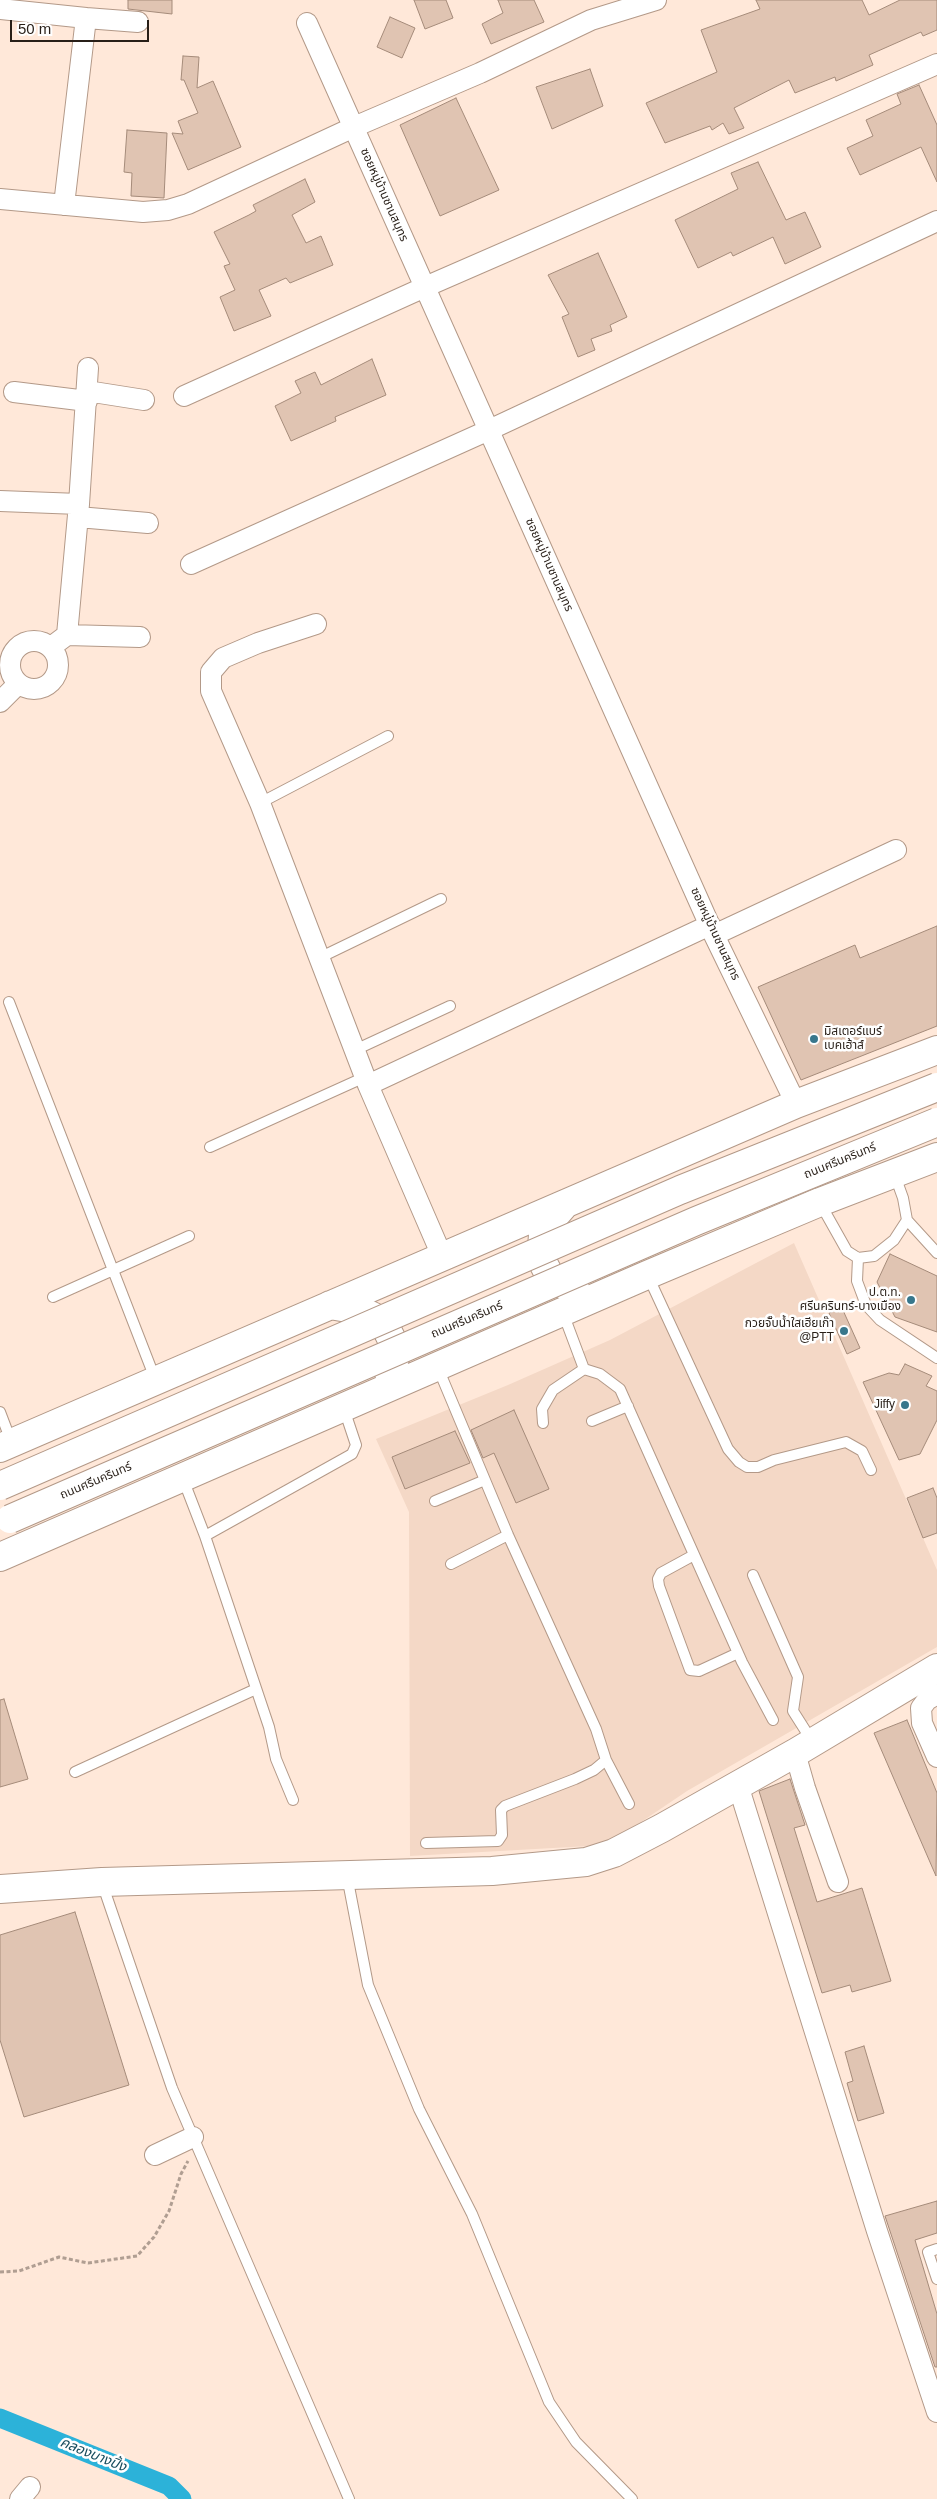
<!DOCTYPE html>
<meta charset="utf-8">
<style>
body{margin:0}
#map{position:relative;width:937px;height:2499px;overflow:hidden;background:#ffe8d9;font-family:Arial,sans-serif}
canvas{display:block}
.scale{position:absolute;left:10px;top:20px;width:139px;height:22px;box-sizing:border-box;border:2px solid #281f18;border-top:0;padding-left:6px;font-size:15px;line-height:18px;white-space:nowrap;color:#281f18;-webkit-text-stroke:4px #fff;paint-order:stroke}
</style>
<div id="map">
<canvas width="937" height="2499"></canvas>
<div class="scale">50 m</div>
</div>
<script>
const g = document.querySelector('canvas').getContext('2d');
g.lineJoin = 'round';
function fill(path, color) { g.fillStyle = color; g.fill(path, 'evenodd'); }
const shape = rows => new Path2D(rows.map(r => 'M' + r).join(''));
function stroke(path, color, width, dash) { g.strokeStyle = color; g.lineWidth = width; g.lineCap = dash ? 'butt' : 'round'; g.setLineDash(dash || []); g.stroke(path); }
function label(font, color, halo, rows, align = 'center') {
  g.font = font + ' Arial,"Noto Sans Thai",sans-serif'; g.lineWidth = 5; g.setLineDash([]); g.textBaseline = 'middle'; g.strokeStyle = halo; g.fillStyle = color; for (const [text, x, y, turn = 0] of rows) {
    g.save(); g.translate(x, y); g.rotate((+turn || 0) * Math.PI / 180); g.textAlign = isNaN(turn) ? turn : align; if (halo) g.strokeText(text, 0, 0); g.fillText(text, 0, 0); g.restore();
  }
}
fill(shape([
 [794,1243,937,1570,937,1647,687,1791,607,1845,410,1856,409,1512,376,1439,508,1385,610,1340]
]), '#f4d8c6');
stroke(shape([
 [0,2418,169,2486,182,2499]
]), '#2cb2d9', 19);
const building = shape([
 [128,0,172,0,172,14,128,9,128,0],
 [414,0,446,0,453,18,425,29,414,0],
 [498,0,534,0,544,22,491,44,482,24,503,13,498,0],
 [756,0,862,0,869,15,900,0,937,0,937,30,923,36,921,32,869,55,873,65,836,81,835,77,795,93,789,80,734,108,744,128,729,134,723,123,712,130,710,126,665,143,646,103,717,72,701,30,760,9,756,0],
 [390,17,415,28,402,58,377,47,390,17],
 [183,56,199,57,197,88,213,81,241,147,188,170,172,133,183,134,178,121,198,113,184,80,181,80,183,56],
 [590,69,603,106,552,129,536,87,590,69],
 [919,85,937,125,937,182,921,147,860,175,847,148,873,136,866,120,901,104,897,94,919,85],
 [456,98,499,190,440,216,400,125,456,98],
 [127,130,167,133,164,198,131,196,132,173,124,172,127,130],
 [758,162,786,220,805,212,821,247,785,264,773,237,733,256,731,252,698,268,675,220,738,189,731,173,758,162],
 [305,179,315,202,292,215,306,243,321,236,333,265,290,283,286,278,259,290,271,316,234,331,220,297,235,290,224,266,230,264,214,232,249,215,256,211,253,205,305,179],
 [598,253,627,317,610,325,612,331,591,339,595,350,578,357,562,317,569,314,548,275,598,253],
 [372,359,386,395,335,417,336,421,291,441,275,406,301,393,295,381,315,372,321,385,372,359],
 [937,926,937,1026,801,1080,758,987,855,945,860,958,937,926],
 [890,1254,937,1276,937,1332,895,1317,877,1282,890,1254],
 [842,1308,860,1348,847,1354,829,1313,842,1308],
 [905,1364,932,1376,926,1386,937,1391,937,1420,920,1454,899,1460,863,1382,889,1373,899,1375,905,1364],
 [514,1410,549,1489,516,1503,494,1453,483,1458,471,1430,514,1410],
 [455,1431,470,1463,405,1489,392,1457,455,1431],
 [933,1488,937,1498,937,1533,923,1538,907,1498,933,1488],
 [4,1699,28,1779,0,1787,0,1700,4,1699],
 [907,1720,937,1793,936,1876,874,1733,907,1720],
 [790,1779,805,1825,794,1828,817,1902,862,1888,891,1981,852,1992,850,1985,822,1993,759,1791,790,1779],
 [75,1912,129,2085,24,2117,0,2040,0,1935,75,1912],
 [864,2046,884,2113,858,2121,847,2083,853,2081,845,2052,864,2046],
 [937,2201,937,2233,915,2240,937,2314,937,2367,935,2367,885,2216,937,2201]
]);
fill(building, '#e0c4b2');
stroke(building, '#a58b7a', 1);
const lane = shape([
 [260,803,388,736],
 [319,958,441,899],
 [9,1002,156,1381],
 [355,1050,450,1006],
 [210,1147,365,1077],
 [820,1203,847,1251,858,1258,874,1256,894,1240,907,1220,903,1198,894,1173],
 [907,1220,937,1253],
 [858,1258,857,1281,866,1305,880,1320,937,1358],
 [648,1276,728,1449,739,1462,747,1467,758,1467,774,1460,846,1442,862,1451,871,1470],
 [53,1297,189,1236],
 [563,1313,584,1369,600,1374,620,1389,742,1662,773,1720],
 [0,1412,11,1441],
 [592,1421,628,1406],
 [543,1423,542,1409,553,1390,584,1369],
 [183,1479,205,1536,352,1454,356,1445,344,1409],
 [435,1501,485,1480],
 [205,1536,269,1727,276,1759,293,1800],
 [694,1555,661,1573,658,1579,659,1586,690,1670,699,1671,738,1653],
 [451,1564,508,1535],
 [753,1575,798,1677,793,1711,812,1741],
 [606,1760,629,1804],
 [75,1772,256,1689],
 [426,1843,498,1841,502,1835,501,1810,505,1806,575,1779,594,1770,606,1760,596,1729,508,1535,438,1368],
 [347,1876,368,1985,419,2109,472,2214,549,2402,576,2442,632,2499],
 [102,1883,172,2088,349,2499],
 [937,2249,928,2252,937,2279]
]);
const street = shape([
 [0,9,86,18,64,205],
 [86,18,138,22],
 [307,23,714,935,796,1104],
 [0,199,143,212,168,210,188,204,354,127,480,73,591,20,656,0],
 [87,391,144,400],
 [14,392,87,401],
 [184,396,425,287,937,64],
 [0,501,79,504],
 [78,517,148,523],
 [191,564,489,430,937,221],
 [316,624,258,643,223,658,211,672,211,691,260,803,368,1085,442,1256],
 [67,635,140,637],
 '10 665a24 24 0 1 1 48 0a24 24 0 1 1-48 0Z',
 [51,647,67,635,79,504,88,368],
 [0,702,18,684],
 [714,935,896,850],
 [368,1085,710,925],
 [937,1694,927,1700,921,1708,922,1723,937,1757],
 [795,1753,805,1788,838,1882],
 [738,1785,877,2231,937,2412],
 [155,2155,193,2137],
 [20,2499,30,2487]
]);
const secondary = shape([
 [0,1889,102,1882,492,1871,586,1862,614,1853,662,1828,795,1753,937,1668]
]);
const primary = shape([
 [565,1204,551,1220,543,1235,541,1259,551,1278,576,1291],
 [330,1305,359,1310,374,1317,385,1326,395,1346,395,1358,389,1373],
 [0,1448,796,1104,937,1050],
 [0,1557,647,1275,820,1202,937,1157]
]);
stroke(lane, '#b39988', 12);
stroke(street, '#b39988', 22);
stroke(secondary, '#b39988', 30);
stroke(primary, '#b39988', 30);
stroke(shape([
 [0,2272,19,2271,59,2257,88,2263,137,2256,154,2237,169,2211,181,2174,188,2161]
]), '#b09e92', 3, [4, 2.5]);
stroke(lane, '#fff', 10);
stroke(street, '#fff', 20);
stroke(secondary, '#fff', 28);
stroke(primary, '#fff', 28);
const primaryBridge = shape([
 [0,1486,680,1190,937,1087],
 [10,1519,696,1221,937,1122]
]);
stroke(primaryBridge, '#b39988', 30, []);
stroke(primaryBridge, '#fff', 28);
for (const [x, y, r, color] of [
 [814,1039,5,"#38778c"],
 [911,1300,5,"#38778c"],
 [844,1331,5,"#38778c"],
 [905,1405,5,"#38778c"]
]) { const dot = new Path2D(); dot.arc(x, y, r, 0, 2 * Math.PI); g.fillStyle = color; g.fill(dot); stroke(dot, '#fff', 2); }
label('12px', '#281f18', '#fff', [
 ["ซอยหมู่บ้านชานสมุทร",384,195,66],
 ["ซอยหมู่บ้านชานสมุทร",549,565,66],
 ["ซอยหมู่บ้านชานสมุทร",715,934,65],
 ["ถนนศรีนครินทร์",840,1161,-22],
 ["ถนนศรีนครินทร์",467,1320,-23],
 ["ถนนศรีนครินทร์",96,1481,-23]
]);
label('12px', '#281f18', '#fff', [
 ["มิสเตอร์แบร์",824,1032,"left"],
 ["เบคเฮ้าส์",824,1046,"left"],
 ["ป.ต.ท.",901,1293],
 ["ศรีนครินทร์-บางเมือง",901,1307],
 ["กวยจั๊บน้ำใสเฮียเก๊า",834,1324],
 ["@PTT",834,1338],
 ["Jiffy",895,1405]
], 'right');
label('italic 14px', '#164b5c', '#fff', [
 ["คลองบางปิ้ง",93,2455,22]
]);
</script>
